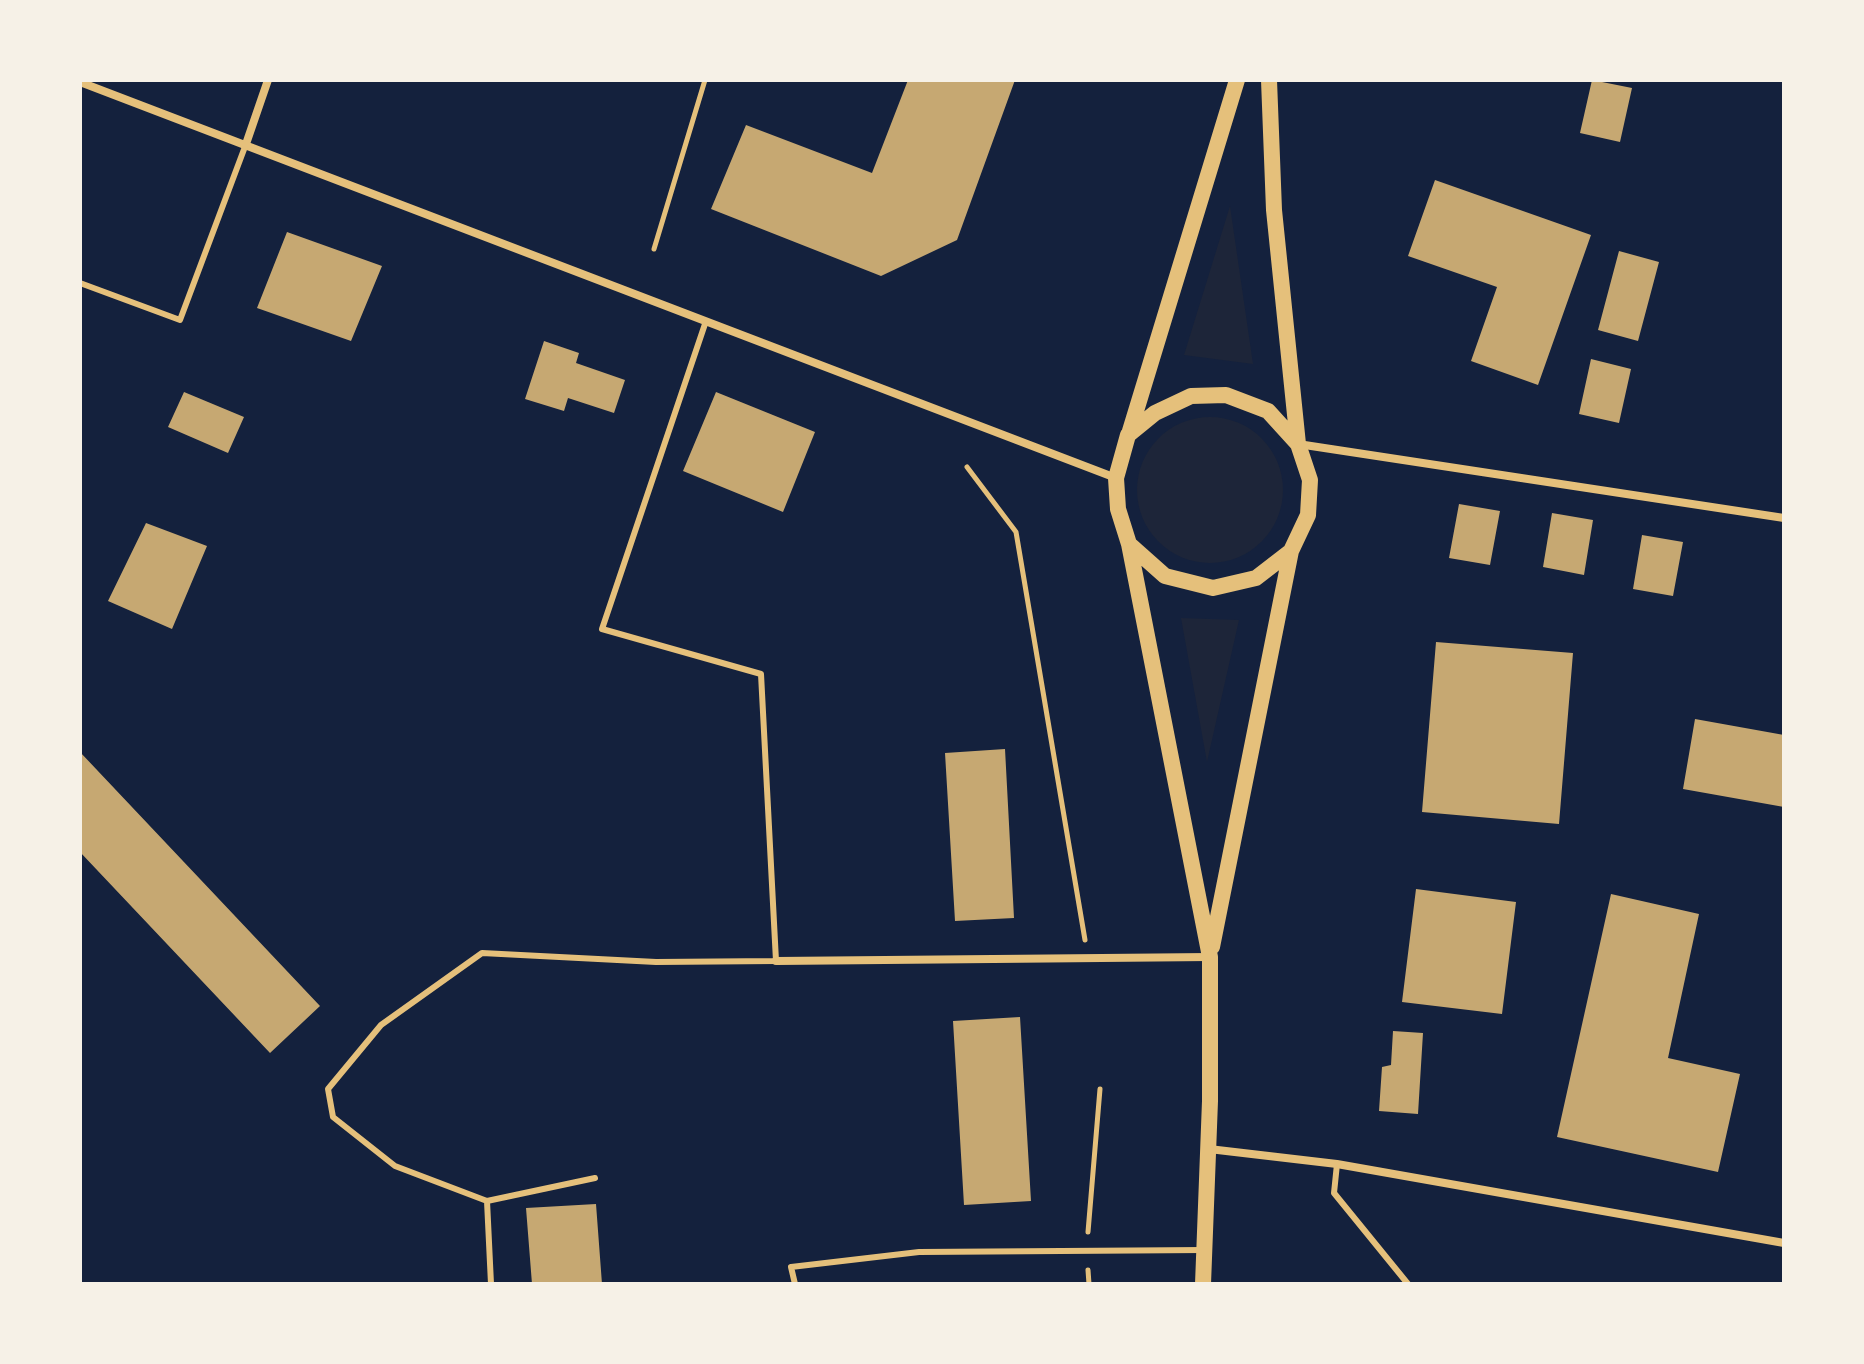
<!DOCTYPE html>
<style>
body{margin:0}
#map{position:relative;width:1864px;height:1364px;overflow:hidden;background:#14213d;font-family:Literata,serif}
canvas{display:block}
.frame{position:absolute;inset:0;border:82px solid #f6f1e7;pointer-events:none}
</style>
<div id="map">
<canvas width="1864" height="1364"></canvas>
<div class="frame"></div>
</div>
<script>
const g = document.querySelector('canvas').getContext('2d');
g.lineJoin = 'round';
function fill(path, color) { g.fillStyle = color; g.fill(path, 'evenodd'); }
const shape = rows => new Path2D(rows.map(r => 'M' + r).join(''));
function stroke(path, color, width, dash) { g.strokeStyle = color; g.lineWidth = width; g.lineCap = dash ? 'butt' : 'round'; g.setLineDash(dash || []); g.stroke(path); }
fill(shape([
 [1230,206,1253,364,1184,355],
 '1137 490a73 73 0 1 1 146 0a73 73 0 1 1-146 0Z',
 [1181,618,1239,620,1207,762]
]), '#1d2539');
fill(shape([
 [908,80,1015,80,957,240,881,276,711,209,746,125,872,173],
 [1592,80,1632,88,1620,142,1580,133],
 [1435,180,1591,235,1538,385,1471,361,1497,287,1408,256],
 [287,232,382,266,351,341,257,308],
 [1619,251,1659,262,1638,341,1598,330],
 [544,341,579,353,576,363,625,380,614,413,568,398,564,411,525,399],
 [1591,359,1631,369,1619,423,1579,414],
 [184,392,244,417,228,453,168,427],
 [716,392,815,432,783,512,683,471],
 [1459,504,1500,511,1490,565,1449,558],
 [1552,513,1593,520,1584,575,1543,567],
 [146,523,207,546,172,629,108,601],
 [1642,535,1683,542,1673,596,1633,589],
 [1436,642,1573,653,1559,824,1422,812],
 [1695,719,1784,735,1784,807,1683,789],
 [1005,749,1014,918,955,921,945,753],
 [80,752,320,1006,270,1053,80,852],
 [1416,889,1516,902,1502,1014,1402,1002],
 [1611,894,1699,914,1668,1058,1740,1074,1718,1172,1557,1137],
 [1020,1017,1031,1201,964,1205,953,1021],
 [1393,1031,1423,1033,1418,1114,1379,1111,1382,1067,1391,1065],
 [596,1204,602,1284,532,1284,526,1208]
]), '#c6a872');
stroke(shape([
 [654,249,705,80],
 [967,467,1016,532,1085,940],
 [1088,1232,1100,1089],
 [1088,1270,1089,1284]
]), '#e5c07b', 5);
stroke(shape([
 [80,283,180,320,246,144],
 [1337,1164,1334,1193,1408,1284],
 [595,1178,487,1201,395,1166,333,1117,328,1089,381,1025,482,953,656,962,776,961,761,674,602,629,706,321],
 [487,1201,491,1284],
 [795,1284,791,1267,919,1252,1204,1250]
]), '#e5c07b', 6);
stroke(shape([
 [80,82,1116,478],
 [246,144,268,80],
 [1298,444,1784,518],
 [776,961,1210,957],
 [1209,1149,1337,1164,1784,1243]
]), '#e5c07b', 8);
stroke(shape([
 [1269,80,1274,210,1298,444],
 [1129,434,1237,80],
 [1129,544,1165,576,1213,588,1256,578,1291,551,1308,515,1310,480,1298,444,1268,411,1226,395,1191,396,1155,413,1128,435,1116,478,1118,509,1129,544,1210,957,1210,1101,1203,1284],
 [1212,947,1291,551]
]), '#e5c07b', 16);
</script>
